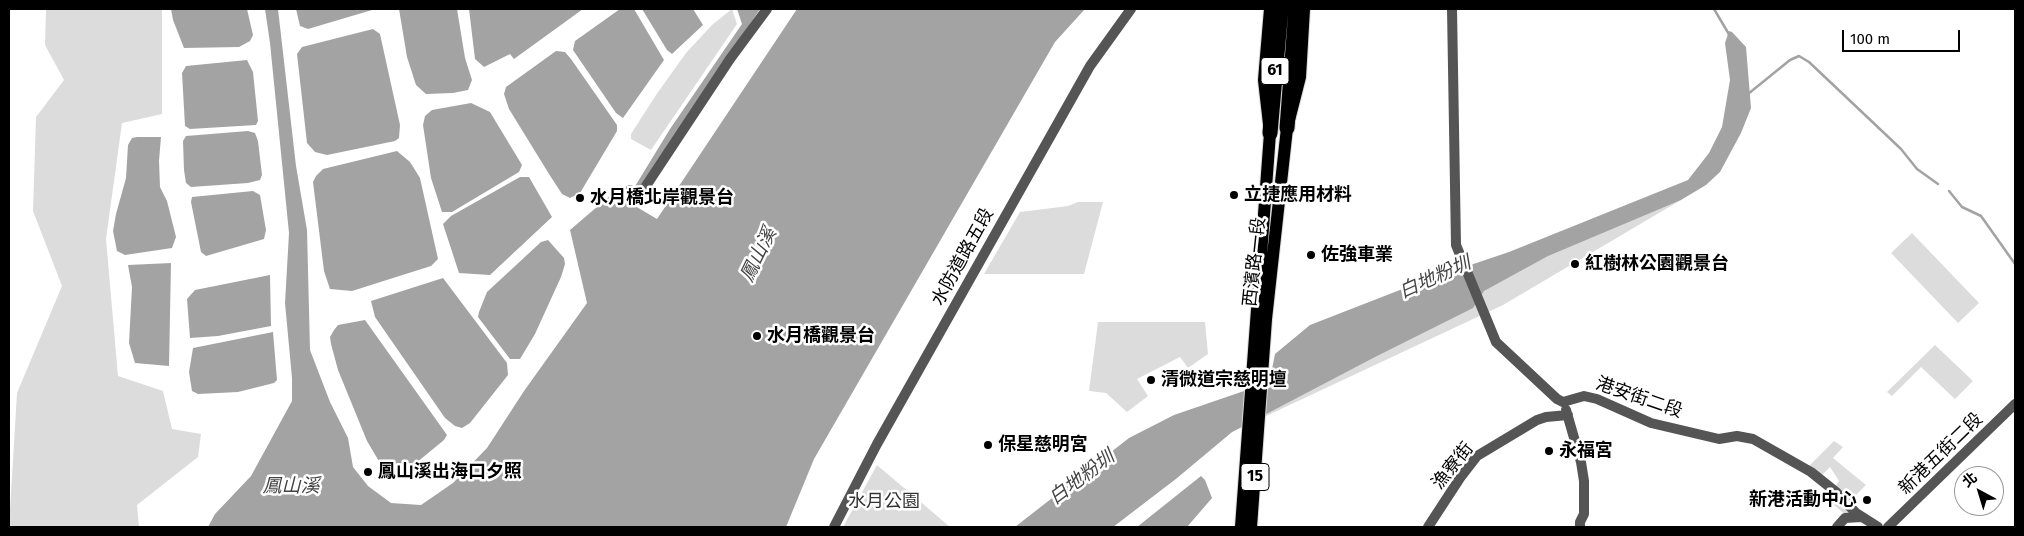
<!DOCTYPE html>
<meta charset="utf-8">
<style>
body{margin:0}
#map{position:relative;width:2024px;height:536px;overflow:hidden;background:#fff;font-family:"Fira Sans","Noto Sans TC",sans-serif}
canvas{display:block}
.frame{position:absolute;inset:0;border:10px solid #000;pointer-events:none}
.north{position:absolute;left:1954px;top:466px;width:50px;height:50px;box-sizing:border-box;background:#fff;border:1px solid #999;border-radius:50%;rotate:321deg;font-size:14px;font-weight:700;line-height:20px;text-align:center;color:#000}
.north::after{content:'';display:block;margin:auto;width:18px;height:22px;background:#000;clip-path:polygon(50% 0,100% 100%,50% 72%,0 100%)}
.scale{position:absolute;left:1842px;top:30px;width:118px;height:22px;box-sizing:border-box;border:2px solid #000;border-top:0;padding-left:6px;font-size:15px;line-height:18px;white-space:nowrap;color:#000;-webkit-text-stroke:4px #fff;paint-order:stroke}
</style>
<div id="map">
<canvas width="2024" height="536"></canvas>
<div class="frame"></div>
<div class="north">北</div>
<div class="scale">100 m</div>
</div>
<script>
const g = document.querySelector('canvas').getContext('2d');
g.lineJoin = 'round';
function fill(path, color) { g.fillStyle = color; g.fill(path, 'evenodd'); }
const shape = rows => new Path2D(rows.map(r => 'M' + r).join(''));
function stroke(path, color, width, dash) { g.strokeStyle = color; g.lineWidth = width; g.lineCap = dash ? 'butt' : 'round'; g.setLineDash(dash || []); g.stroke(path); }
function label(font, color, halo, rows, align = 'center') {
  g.font = font + ' "Fira Sans","Noto Sans TC",sans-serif'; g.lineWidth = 5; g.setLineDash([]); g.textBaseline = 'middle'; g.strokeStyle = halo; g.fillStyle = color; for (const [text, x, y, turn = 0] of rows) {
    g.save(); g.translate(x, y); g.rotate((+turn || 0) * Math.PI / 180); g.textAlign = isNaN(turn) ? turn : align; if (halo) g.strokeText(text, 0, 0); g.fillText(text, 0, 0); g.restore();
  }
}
fill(shape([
 [46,9,162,9,162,114,122,123,106,239,118,376,163,391,172,429,201,434,198,457,137,505,139,527,9,527,17,393,62,286,33,211,36,117,64,80,45,45],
 [732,9,737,24,651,150,631,139,631,134,656,95,686,53,712,25],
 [1681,200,1503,305,1232,432,1177,478,1113,527,1048,527,1542,248],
 [1078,202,1103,202,1084,274,984,274,1020,212,1068,206],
 [1912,233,1979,303,1958,323,1891,253],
 [1098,322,1205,322,1208,354,1188,368,1180,357,1137,379,1148,396,1127,412,1106,393,1089,391],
 [1935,345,1973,381,1955,399,1921,367,1892,396,1887,392],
 [1834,441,1843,447,1833,458,1866,485,1847,504,1853,521,1827,499,1839,481,1830,467,1822,475,1809,466],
 [877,465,950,527,843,527]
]), '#dcdcdc');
fill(shape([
 [171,9,247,9,253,35,250,41,239,47,184,48,173,20],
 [265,9,278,9,296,166,307,230,310,350,330,402,348,438,353,467,368,486,391,503,421,505,453,483,487,448,524,391,587,303,570,230,612,194,626,201,670,129,742,24,737,9,760,9,630,203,657,219,797,9,1085,9,1055,42,814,459,786,527,208,527,215,514,251,476,292,401,292,378,285,303,289,233,270,43],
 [296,9,372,9,372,10,308,29,300,26],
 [399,9,457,9,465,58,472,80,468,90,453,93,426,94,416,85,407,57],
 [469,9,583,9,514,59,510,54,484,67,475,59],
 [620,9,634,9,664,60,623,118,616,113,573,50,575,41],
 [642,9,693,9,703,25,672,54,667,50],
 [373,29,380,34,400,125,399,138,395,141,327,155,315,152,307,143,297,54,302,47],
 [1729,31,1732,32,1746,47,1751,108,1741,133,1720,172,1706,185,1681,200,1548,256,1484,291,1473,308,1375,357,1232,432,1177,478,1113,527,1015,527,1129,438,1174,415,1244,391,1249,382,1272,369,1275,354,1310,325,1423,281,1509,252,1688,180,1709,153,1722,127,1730,80,1725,43],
 [556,51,565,52,571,59,617,125,617,131,580,193,570,198,562,194,549,174,509,109,504,94,506,87],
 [247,60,253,72,258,121,256,125,190,129,185,126,182,73,186,66],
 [471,103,490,112,522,165,519,172,452,212,442,212,431,178,423,125,425,116,432,110],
 [248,131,255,133,258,141,262,175,260,180,248,183,191,187,186,183,184,170,183,141,186,136],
 [137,137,161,137,159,161,160,187,167,201,176,237,172,248,125,255,117,251,113,231,116,214,126,178,128,145,132,138],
 [397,151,410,162,420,178,438,259,431,266,352,291,330,289,324,271,313,182,316,176,323,169],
 [520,177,529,177,552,217,490,275,459,273,443,224,451,216],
 [253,191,260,195,266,230,264,239,206,256,201,252,191,202,192,197],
 [548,240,564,258,565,264,561,277,535,334,520,359,510,359,478,317,479,312,487,292,541,242],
 [171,263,169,366,135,363,129,343,132,287,128,265],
 [270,275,271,326,218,336,190,338,187,299,195,290],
 [443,278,507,363,508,375,470,423,462,428,455,426,445,418,375,317,371,301],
 [365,320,447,435,444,440,416,463,389,469,383,468,367,441,338,370,331,344,330,337,334,330,338,325],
 [273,332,277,380,274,383,238,392,198,394,192,391,189,372,193,348],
 [1201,476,1205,480,1212,498,1187,527,1137,527]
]), '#a3a3a3');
stroke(shape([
 [1714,9,1730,36],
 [1748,94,1790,60,1799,56,1809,62,1901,149,1917,169,1938,184],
 [1949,191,1962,207,1981,216,2015,264]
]), '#a3a3a3', 2.5);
const major = shape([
 [1241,527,1270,133,1264,80,1270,9],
 [1251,527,1266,319,1287,128,1300,77,1304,9]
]);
const highway = shape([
 [1287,128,1296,9],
 [1270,133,1281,9]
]);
stroke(major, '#dbdbdb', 14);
stroke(highway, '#dbdbdb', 17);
stroke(shape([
 [1452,9,1456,245,1496,342,1557,399,1563,402,1584,396,1597,399,1651,423,1719,439,1737,436,1753,439,1811,472,1836,492,1856,513,1878,527],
 [630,190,640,195,730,59,767,9],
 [1566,410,1581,462,1584,481,1584,514,1580,522,1580,527],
 [834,527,877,444,1090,66,1131,9],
 [1428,527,1460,478,1477,456,1537,420,1546,417,1568,415],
 [1837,527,1845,518,1861,517],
 [1888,527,2015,404]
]), '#555', 10);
stroke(major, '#000', 12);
stroke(highway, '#000', 15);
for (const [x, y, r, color] of [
 [1234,195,5,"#000"],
 [580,198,5,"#000"],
 [1311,255,5,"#000"],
 [1575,264,5,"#000"],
 [757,336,5,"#000"],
 [1151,380,5,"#000"],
 [988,445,5,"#000"],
 [1549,451,5,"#000"],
 [368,472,5,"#000"],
 [1867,500,5,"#000"]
]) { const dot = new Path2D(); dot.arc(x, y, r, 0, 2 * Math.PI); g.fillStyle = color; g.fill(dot); stroke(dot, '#fff', 2); }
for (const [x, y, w] of [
 [1275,71,28],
 [1255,477,28]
]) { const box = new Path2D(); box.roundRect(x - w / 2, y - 13.5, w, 27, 4); g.fillStyle = '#fff'; g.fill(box); stroke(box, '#000', 1); }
label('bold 16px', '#000', null, [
 ["61",1275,71],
 ["15",1255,477]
]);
label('bold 18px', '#000', '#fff', [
 ["立捷應用材料",1244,195],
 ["水月橋北岸觀景台",590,198],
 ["佐強車業",1321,255],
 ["紅樹林公園觀景台",1585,264],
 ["水月橋觀景台",767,336],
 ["清微道宗慈明壇",1161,380],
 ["保星慈明宮",998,445],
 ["永福宮",1559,451],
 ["鳳山溪出海口夕照",378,472],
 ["新港活動中心",1857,500,"right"]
], 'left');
label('18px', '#000', '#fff', [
 ["水防道路五段",963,257,-61],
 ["西濱路一段",1255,262,-84],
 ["港安街二段",1639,398,19],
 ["新港五街二段",1941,454,-44],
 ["漁寮街",1453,466,-51]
]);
label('18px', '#333', '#fff', [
 ["水月公園",884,502]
]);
label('italic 19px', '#444', '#fff', [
 ["鳳山溪",759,255,-64],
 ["白地粉圳",1435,278,-24],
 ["白地粉圳",1082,478,-37],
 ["鳳山溪",291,487]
]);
</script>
